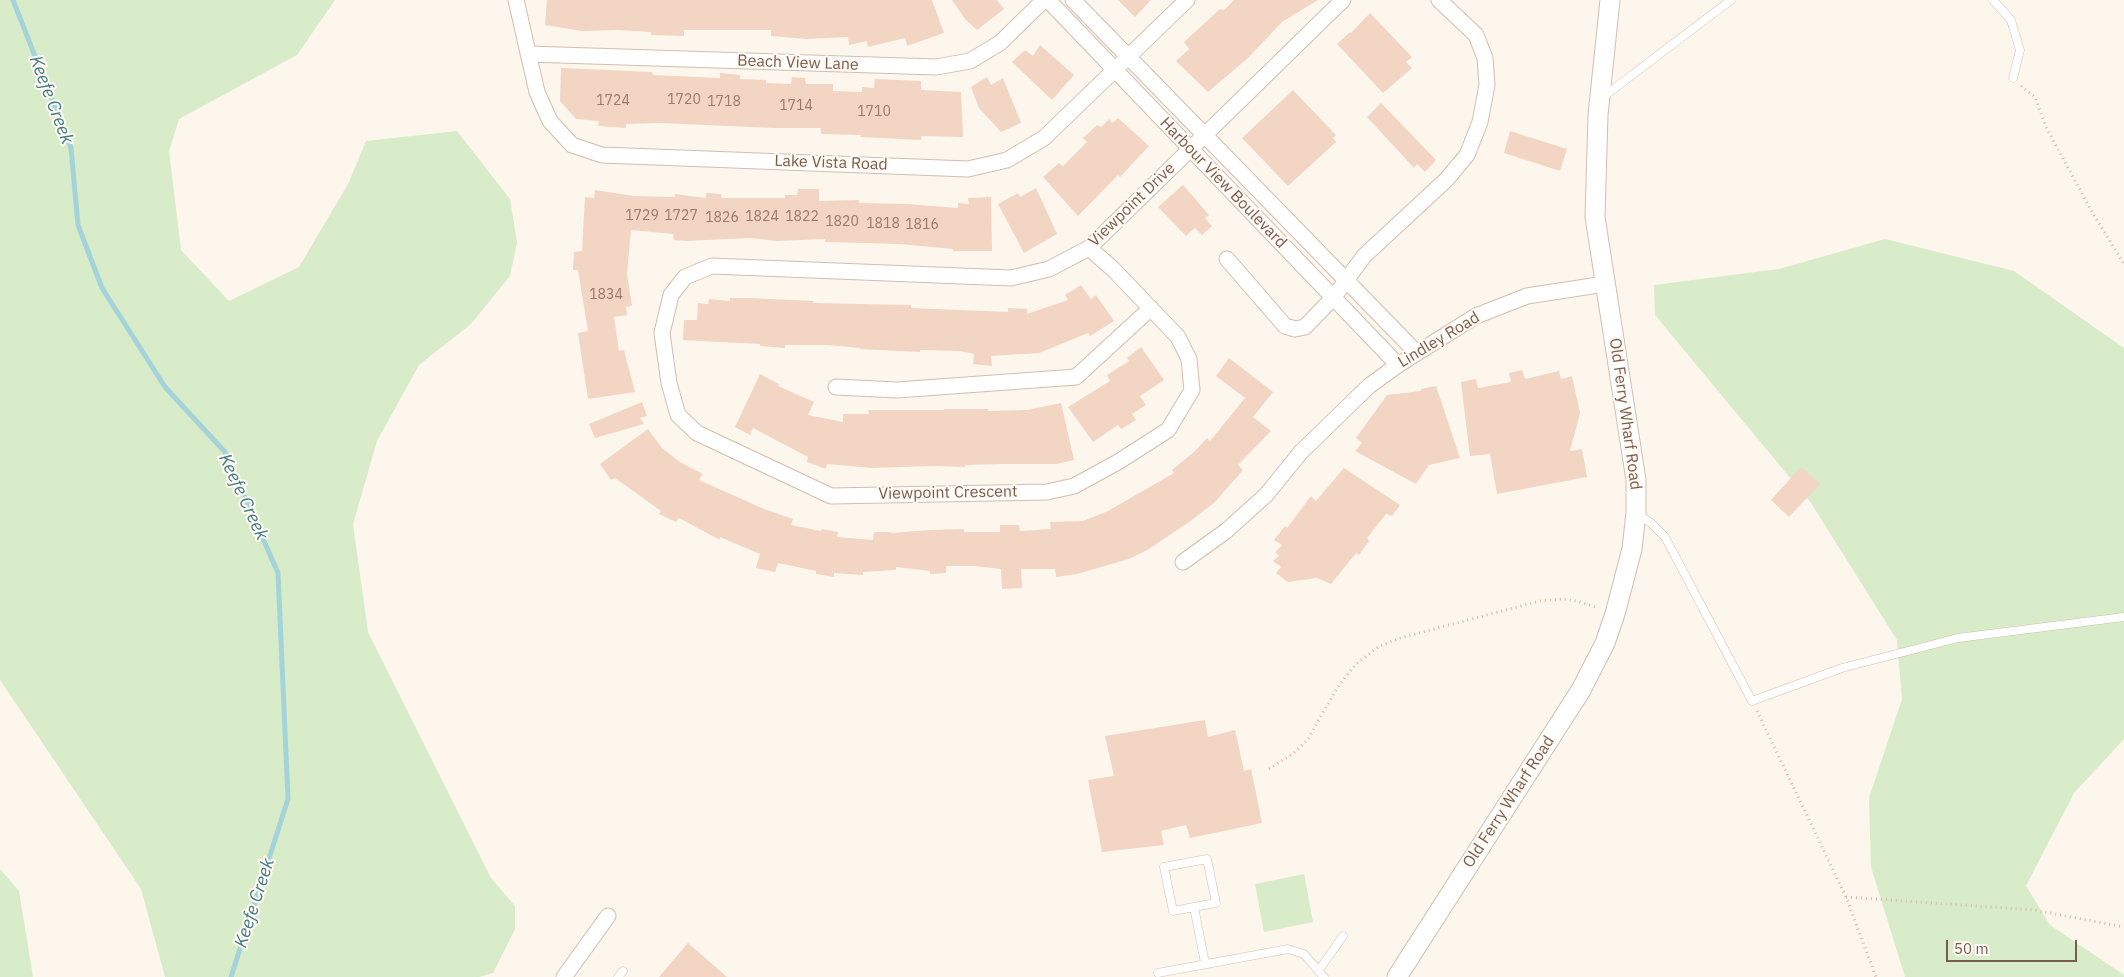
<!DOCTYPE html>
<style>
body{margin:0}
#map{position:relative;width:2124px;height:977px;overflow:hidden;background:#fdf6ec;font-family:"IBM Plex Sans",sans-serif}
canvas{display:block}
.scale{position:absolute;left:1946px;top:940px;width:131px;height:22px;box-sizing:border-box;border:2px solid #7a5c4d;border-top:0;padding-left:6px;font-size:15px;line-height:18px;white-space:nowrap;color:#7a5c4d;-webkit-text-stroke:4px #fffaf3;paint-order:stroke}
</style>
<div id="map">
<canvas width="2124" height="977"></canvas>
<div class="scale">50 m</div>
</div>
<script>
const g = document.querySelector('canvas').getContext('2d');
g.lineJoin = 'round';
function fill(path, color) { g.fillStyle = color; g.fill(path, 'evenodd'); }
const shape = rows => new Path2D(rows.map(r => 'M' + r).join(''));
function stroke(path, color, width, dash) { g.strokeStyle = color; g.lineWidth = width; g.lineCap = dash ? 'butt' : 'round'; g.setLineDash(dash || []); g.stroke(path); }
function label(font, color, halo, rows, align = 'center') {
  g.font = font + ' "IBM Plex Sans",sans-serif'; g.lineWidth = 4; g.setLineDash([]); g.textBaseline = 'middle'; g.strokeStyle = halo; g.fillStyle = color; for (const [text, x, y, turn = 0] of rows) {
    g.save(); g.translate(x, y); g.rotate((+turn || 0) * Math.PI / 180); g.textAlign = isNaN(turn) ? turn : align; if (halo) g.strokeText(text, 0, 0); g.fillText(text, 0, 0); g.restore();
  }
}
fill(shape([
 [0,0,335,0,297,55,179,119,169,151,181,250,229,301,299,267,348,184,366,141,457,131,510,199,517,242,510,276,471,324,419,365,377,441,353,524,368,632,491,878,515,906,515,929,493,973,479,977,165,977,141,889,0,680],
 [1885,239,2014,271,2124,348,2124,739,2074,793,2026,886,2050,925,2124,975,2124,977,1905,977,1871,867,1869,798,1902,699,1897,640,1811,503,1655,315,1654,285,1779,269],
 [0,869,19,891,33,977,0,977],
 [1304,874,1313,922,1264,932,1255,884]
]), '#d8ecc9');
stroke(shape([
 [13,0,71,148,78,225,102,288,165,387,225,452,278,573,288,799,231,977]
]), '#a5d3da', 5);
fill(shape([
 [547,0,932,0,944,33,907,46,905,38,868,47,867,41,849,45,848,37,806,39,771,36,771,30,684,30,684,36,651,35,651,32,617,30,582,31,545,25],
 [952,0,997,0,1004,9,977,30,965,19],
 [1118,0,1151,0,1135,17],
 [1234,0,1318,0,1282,22,1248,58,1208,92,1176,61,1189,49,1184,42,1220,9,1224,10],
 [1370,13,1412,57,1406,62,1412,68,1383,93,1337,44,1350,32,1351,33],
 [1040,45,1074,75,1052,100,1012,62,1025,50,1033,56],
 [561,68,652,72,653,75,720,78,720,73,740,75,740,79,766,80,766,83,791,84,792,77,805,78,806,84,833,84,833,91,862,92,862,87,874,88,875,79,921,81,921,90,961,92,963,137,921,136,921,140,860,137,861,135,821,134,821,128,774,128,660,123,626,124,626,128,598,126,599,121,576,119,560,101],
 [987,77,991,85,1003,78,1021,123,1001,132,979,108,971,87],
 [1293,90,1336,135,1333,138,1336,142,1288,186,1242,138],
 [1381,103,1436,160,1425,172,1417,164,1414,168,1367,117],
 [1118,118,1149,146,1120,177,1118,175,1078,216,1043,177,1059,163,1063,166,1087,142,1083,138,1097,125,1101,127,1109,119,1112,123],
 [1510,131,1567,149,1560,171,1504,153],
 [1183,185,1209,215,1205,218,1212,226,1202,235,1195,228,1186,236,1158,207],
 [1036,188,1057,234,1024,253,998,204,1018,193,1020,197],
 [798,189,819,189,819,201,859,200,859,203,907,204,958,208,958,203,969,204,968,198,991,197,992,251,953,251,953,249,899,244,825,242,825,239,777,241,750,238,686,241,674,240,673,234,631,230,627,274,632,306,626,307,627,315,614,317,619,351,624,350,635,392,588,399,578,333,588,331,578,270,573,270,574,252,582,251,585,197,594,198,595,190,634,196,675,197,675,194,706,198,706,193,721,194,722,198,785,198,785,195,797,195],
 [1081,285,1091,299,1096,295,1114,321,1090,336,1088,333,1039,353,991,356,992,366,973,364,974,354,960,351,920,350,920,352,859,349,860,348,827,345,785,345,785,348,760,346,760,344,683,340,684,320,697,320,698,303,708,304,709,299,730,301,730,298,748,298,813,301,813,303,911,305,911,308,1008,312,1008,308,1027,309,1027,314,1068,300,1065,295],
 [1141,347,1164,380,1140,396,1146,405,1132,414,1136,420,1121,429,1118,425,1093,442,1068,407,1110,381,1107,375,1129,361,1127,358],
 [1229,358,1273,392,1253,417,1271,431,1238,465,1243,470,1215,502,1189,522,1149,549,1129,559,1077,574,1056,577,1055,569,1021,569,1022,588,1002,589,1001,569,975,566,946,566,946,573,930,574,930,571,896,567,896,570,863,572,863,575,834,573,834,577,816,574,816,571,778,563,775,572,756,568,760,554,720,537,720,540,679,518,676,522,659,514,661,511,615,478,611,480,600,464,648,429,662,448,680,462,703,474,699,480,764,509,793,519,791,525,821,531,822,529,838,532,837,537,873,540,874,532,891,532,891,533,930,530,964,529,964,532,1000,532,1000,525,1019,525,1020,531,1051,529,1050,522,1083,521,1108,511,1174,473,1172,470,1195,451,1207,438,1210,441,1245,398,1216,376],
 [1522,370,1525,379,1559,371,1561,379,1572,376,1580,413,1570,451,1582,449,1587,477,1497,494,1490,454,1470,456,1461,382,1476,379,1478,388,1511,382,1509,373],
 [760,374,779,384,778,386,814,402,808,415,843,422,843,414,869,414,868,410,944,410,944,409,988,409,988,411,1027,410,1061,403,1074,460,1056,464,999,464,965,465,965,467,933,466,871,468,827,464,826,469,807,462,808,457,753,428,750,435,735,427],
 [1436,386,1460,458,1429,465,1416,484,1355,451,1362,443,1356,438,1387,395,1421,391,1421,389],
 [642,402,647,416,640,418,644,424,595,438,589,424],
 [1801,467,1820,484,1789,517,1771,500],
 [1344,468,1400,505,1392,516,1386,514,1367,538,1369,541,1359,555,1356,553,1331,584,1317,578,1288,582,1276,573,1281,567,1273,561,1279,556,1275,552,1282,545,1274,540,1285,526,1287,528,1311,496,1316,501],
 [1205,720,1208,737,1235,730,1244,771,1251,769,1262,823,1190,838,1186,825,1161,831,1164,845,1102,852,1088,780,1114,776,1105,736],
 [688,943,727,977,659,977]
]), '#f3d5c3');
const service = shape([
 [1993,0,2011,20,2020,50,2013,78],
 [1603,97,1731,0],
 [1638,514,1651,523,1665,537,1752,701,1842,668,1958,638,2124,617],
 [1194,907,1216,903,1207,859,1164,867,1173,911,1194,907,1205,963],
 [1319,970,1343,936],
 [1158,973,1288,949,1304,954,1324,977],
 [618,977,623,971]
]);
const minor = shape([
 [516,0,537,92,550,121,572,145,602,155,968,169,1007,160,1044,138,1187,0],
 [1048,0,1398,365],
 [1073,0,1417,353],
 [528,54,936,67,970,61,1000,43,1044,0],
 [1089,248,1113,269,1178,337,1189,359,1192,390,1168,430,1118,462,1074,486,1047,492,831,496,697,433,678,415,669,383,662,333,671,295,685,277,712,266,1011,278,1049,269,1089,248,1343,0],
 [1227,259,1285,326,1295,329,1305,327,1333,298,1364,256,1447,179,1467,155,1480,122,1487,85,1485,58,1476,35,1439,0],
 [836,387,897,390,1076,377,1151,308],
 [1183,562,1226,531,1266,495,1301,452,1369,386,1398,365,1476,316,1527,296,1605,284],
 [564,977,608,916]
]);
const tertiary = shape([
 [1397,977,1581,690,1605,643,1615,614,1632,549,1636,513,1636,480,1595,217,1598,115,1610,0]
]);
stroke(service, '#d1beb0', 9);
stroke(minor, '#d1beb0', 17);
stroke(tertiary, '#d1beb0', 21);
stroke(shape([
 [2021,86,2035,97,2046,127,2092,212,2124,264],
 [1757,711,1846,897,1876,977],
 [1269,769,1294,753,1308,739,1337,688,1355,665,1378,647,1400,638,1540,601,1562,599,1577,601,1598,608],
 [1846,897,2034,910,2124,927]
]), '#d9b8a5', 3, [1, 4]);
stroke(service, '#fff', 8);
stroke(minor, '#fff', 15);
stroke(tertiary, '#fff', 19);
label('14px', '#987a6a', null, [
 ["1720",684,100],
 ["1724",613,101],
 ["1718",724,102],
 ["1714",796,106],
 ["1710",874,112],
 ["1729",642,216],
 ["1727",681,216],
 ["1824",762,217],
 ["1822",802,217],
 ["1826",722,218],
 ["1820",842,222],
 ["1818",883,224],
 ["1816",922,225],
 ["1834",606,295]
]);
label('16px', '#7a5c4d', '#fffaf3', [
 ["Beach View Lane",798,63,2],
 ["Lake Vista Road",831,163,2],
 ["Harbour View Boulevard",1223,183,46],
 ["Viewpoint Drive",1132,205,-44],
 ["Lindley Road",1439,340,-31],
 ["Old Ferry Wharf Road",1625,414,82],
 ["Viewpoint Crescent",948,493,-1],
 ["Old Ferry Wharf Road",1509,802,-57]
]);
label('italic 18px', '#437c86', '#fffaf3', [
 ["Keefe Creek",51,100,69],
 ["Keefe Creek",243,497,65],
 ["Keefe Creek",255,903,-72]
]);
</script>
